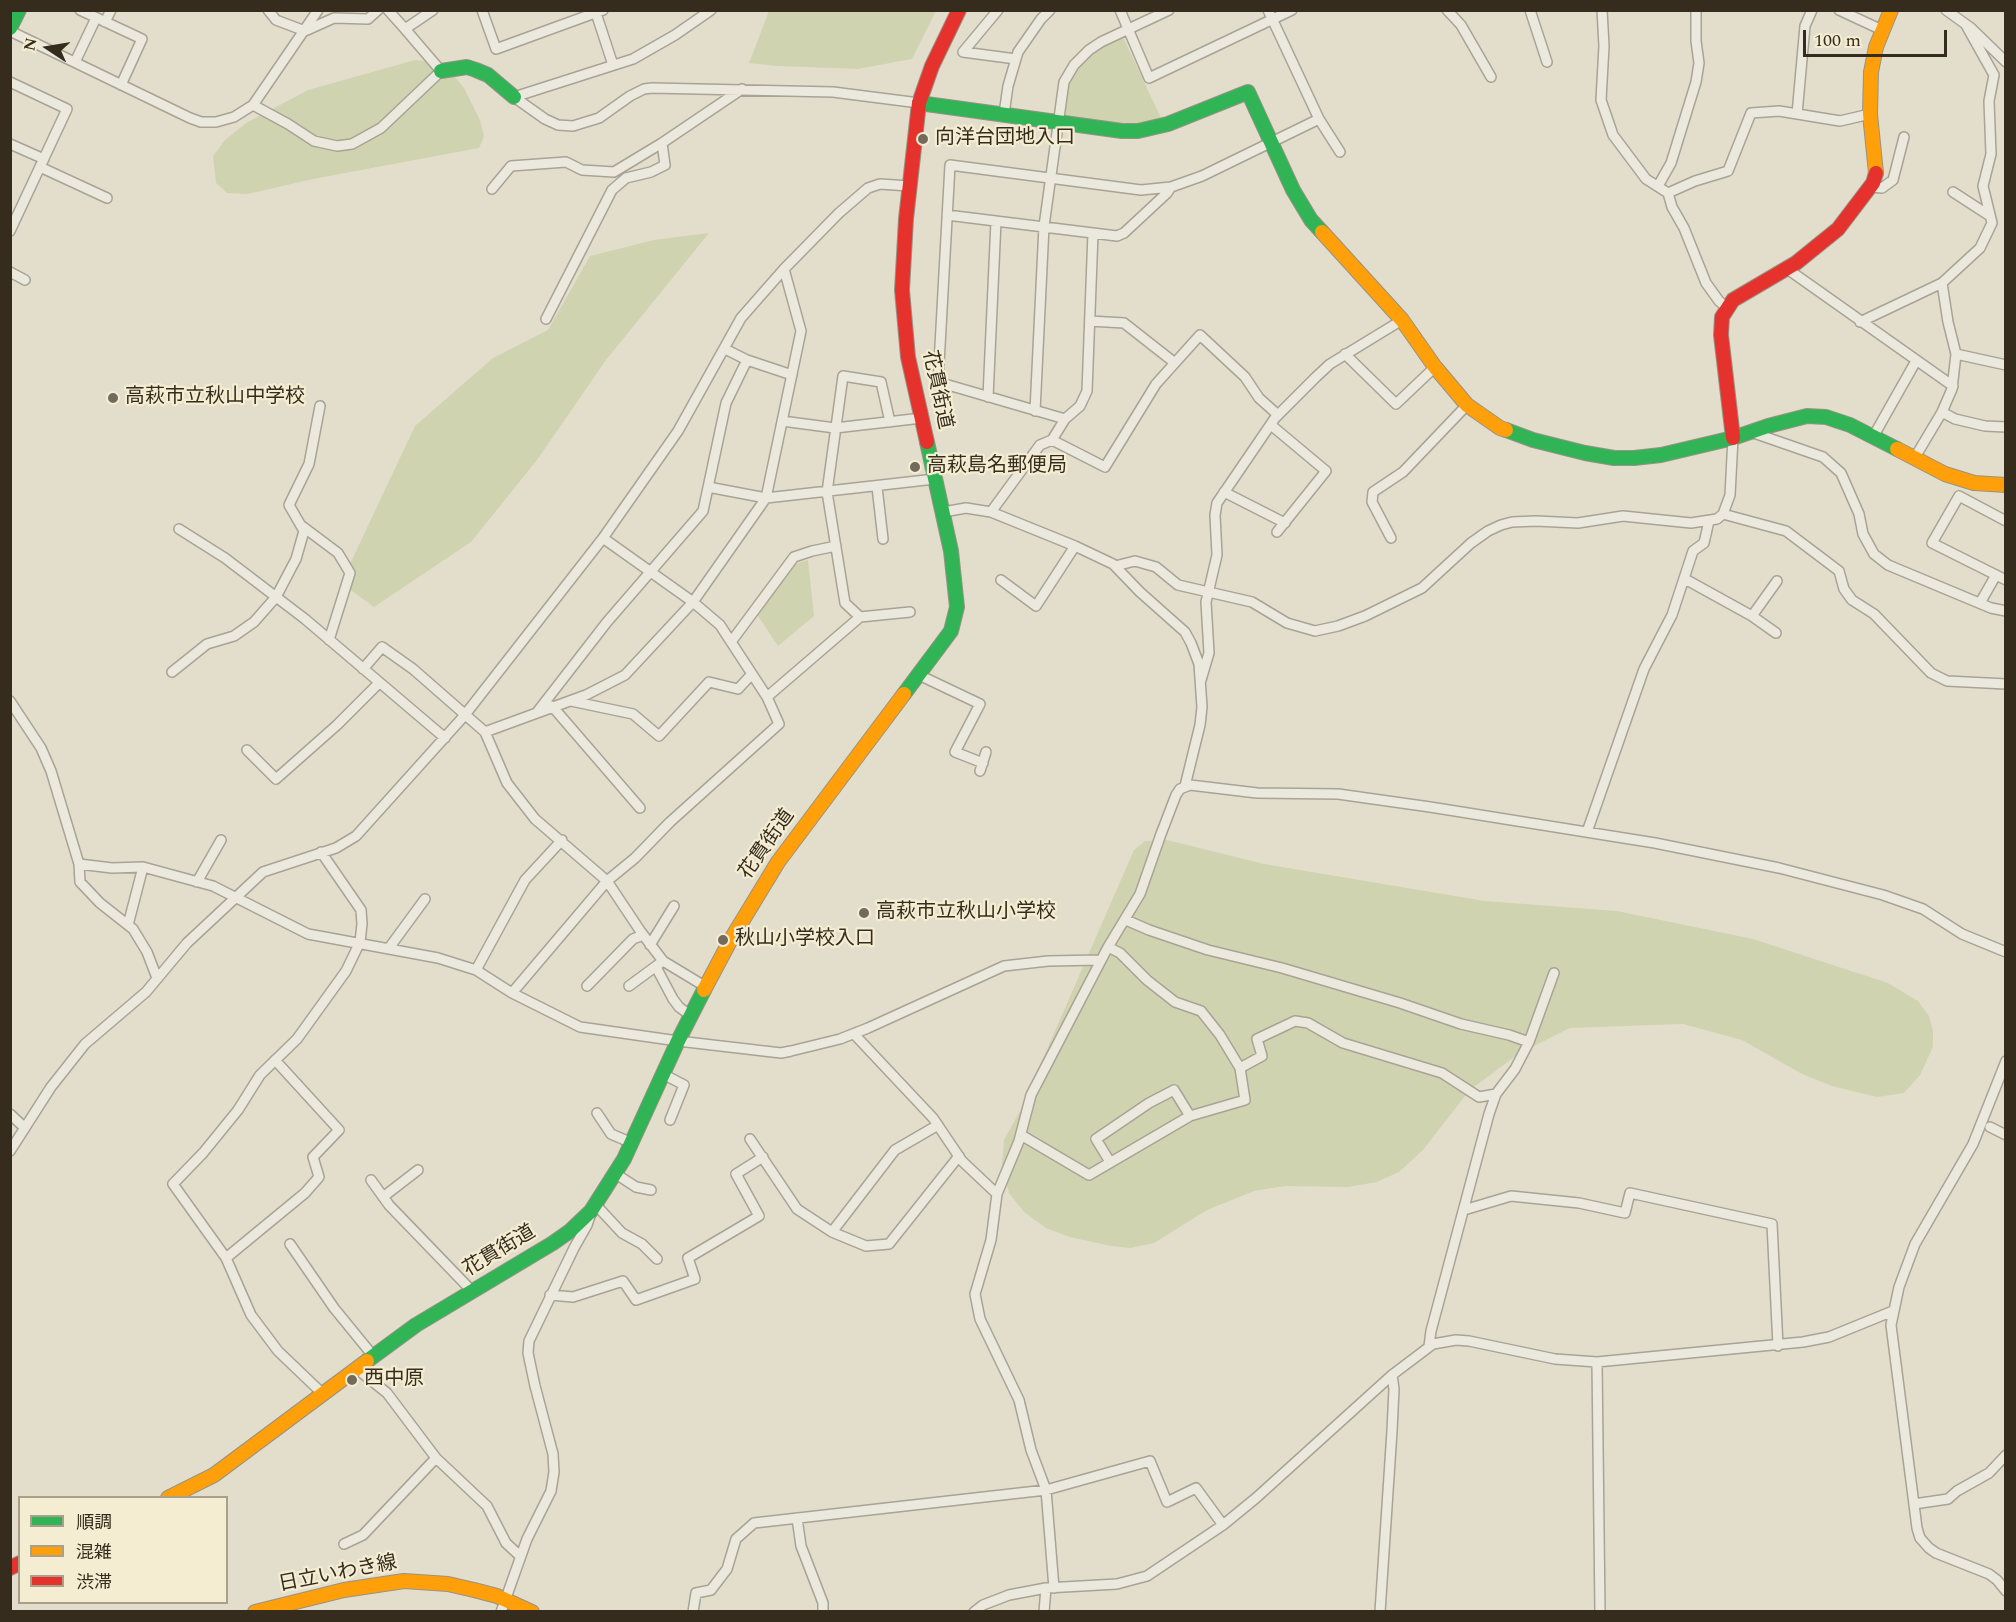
<!DOCTYPE html>
<meta charset="utf-8">
<style>
body{margin:0}
#map{position:relative;width:2016px;height:1622px;overflow:hidden;background:#e3decc;font-family:Spectral,"Noto Sans JP",serif}
canvas{display:block}
.frame{position:absolute;inset:0;border:12px solid #362c1e;pointer-events:none}
.legend{position:absolute;left:18px;top:1496px;width:210px;height:108px;box-sizing:border-box;background:#f4edd2;border:2px solid #a8a08a;margin:0;padding:8px 10px;list-style:none;font-size:18px;color:#362c1e}
.legend li{display:flex;align-items:center;gap:12px;height:30px}
.legend b{width:30px;border:2px solid #a8a08a}
.north{position:absolute;left:18px;top:18px;width:60px;height:60px;-webkit-text-stroke:4px #f4edd2;paint-order:stroke;rotate:282deg;font-size:16px;font-weight:700;line-height:24px;text-align:center;color:#362c1e}
.north::after{content:'';display:block;margin:auto;width:21px;height:27px;background:#362c1e;clip-path:polygon(50% 0,100% 100%,50% 72%,0 100%)}
.scale{position:absolute;left:1803px;top:30px;width:144px;height:27px;box-sizing:border-box;border:3px solid #362c1e;border-top:0;padding-left:8px;font-size:18px;line-height:21px;white-space:nowrap;color:#362c1e;-webkit-text-stroke:4px #f4edd2;paint-order:stroke}
</style>
<div id="map">
<canvas width="2016" height="1622"></canvas>
<div class="frame"></div>
<ul class="legend">
<li><b style="height:8px;background:#30b455"></b>順調</li>
<li><b style="height:8px;background:#ff9f0a"></b>混雑</li>
<li><b style="height:8px;background:#e5322d"></b>渋滞</li>
</ul>
<div class="north">N</div>
<div class="scale">100 m</div>
</div>
<script>
const g = document.querySelector('canvas').getContext('2d');
g.lineJoin = 'round';
function fill(path, color) { g.fillStyle = color; g.fill(path, 'evenodd'); }
const shape = rows => new Path2D(rows.map(r => 'M' + r).join(''));
function stroke(path, color, width, dash) { g.strokeStyle = color; g.lineWidth = width; g.lineCap = dash ? 'butt' : 'round'; g.setLineDash(dash || []); g.stroke(path); }
function label(font, color, halo, rows, align = 'center') {
  g.font = font + ' Spectral,"Noto Sans JP",serif'; g.lineWidth = 4.5; g.setLineDash([]); g.textBaseline = 'middle'; g.strokeStyle = halo; g.fillStyle = color; for (const [text, x, y, turn = 0] of rows) {
    g.save(); g.translate(x, y); g.rotate((+turn || 0) * Math.PI / 180); g.textAlign = isNaN(turn) ? turn : align; if (halo) g.strokeText(text, 0, 0); g.fillText(text, 0, 0); g.restore();
  }
}
fill(shape([
 [769,11,769,10,936,11,912,59,858,69,777,66,749,63],
 [1121,33,1161,118,1152,128,1058,121,1065,80,1074,65],
 [415,60,437,62,445,65,464,88,480,120,484,137,479,148,313,179,248,194,227,193,216,183,213,156,225,140,246,123,308,90],
 [709,233,606,360,537,460,471,542,374,607,341,583,415,426,493,358,548,330,590,256,654,240],
 [808,560,814,616,778,646,758,616,792,565],
 [1167,840,1264,864,1485,901,1617,911,1753,939,1888,983,1918,1001,1929,1016,1933,1031,1933,1047,1920,1075,1904,1093,1877,1097,1832,1086,1802,1074,1742,1040,1683,1024,1570,1028,1518,1054,1469,1091,1423,1150,1399,1172,1377,1182,1348,1187,1285,1186,1254,1191,1207,1210,1154,1243,1130,1248,1111,1246,1070,1237,1046,1228,1024,1212,1009,1193,1002,1164,1004,1140,1020,1111,1134,850,1145,841]
]), '#d0d3af');
const street = shape([
 [80,10,142,39,121,85],
 [268,10,276,20,305,31,334,18,368,19,378,10],
 [388,10,405,29],
 [482,10,496,49,603,10],
 [998,10,963,52,1016,59],
 [1120,10,1149,78,1292,10],
 [1268,10,1319,119,1340,152],
 [1447,10,1461,25,1491,77],
 [1530,10,1547,62],
 [1602,10,1604,46,1601,100,1613,135,1646,179,1668,193,1672,207,1684,228,1706,283,1719,301,1727,308],
 [1839,10,1882,30],
 [1946,10,1971,28,2006,62],
 [596,13,613,65],
 [105,22,111,10],
 [10,31,190,118,201,122,216,122,234,117,253,105,318,10],
 [75,62,96,18],
 [10,82,67,109,10,231],
 [514,97,545,119,558,125,573,126,599,118,630,96,644,89,652,88,833,92,919,103],
 [514,97,633,59,675,35,711,10],
 [253,105,288,124,314,141,337,146,352,144,381,128,441,71,405,29,433,10],
 [1004,114,1008,86,1018,52,1041,19,1050,10],
 [1797,114,1805,26,1812,10],
 [10,144,44,159],
 [40,167,107,198],
 [1658,186,1671,163,1696,82,1699,63,1696,41,1696,10],
 [1871,187,1882,188,1893,180,1904,137],
 [492,189,511,166,566,162,582,170,614,172,662,143,742,89],
 [1953,192,1990,216],
 [1668,193,1695,181,1728,171,1751,113,1779,111,1840,121,1870,114],
 [947,215,1117,236,1124,233,1167,193,1171,187],
 [1093,233,1087,391,1080,406,1065,419,938,382,950,165,1141,190,1171,187,1202,176,1319,119],
 [1786,268,1953,386],
 [10,272,25,280],
 [546,319,612,190,626,178,651,172,665,165,662,143],
 [1090,321,1124,323,1175,363],
 [1860,322,1942,283,1980,248,1992,223,1983,186,1991,154,1989,101,1994,75,1966,25],
 [1345,354,1396,404,1435,367],
 [1956,354,2006,365],
 [747,360,792,375],
 [988,397,996,221],
 [1035,411,1044,226,1064,82,1074,65,1089,50,1101,42,1169,10],
 [1942,412,1955,419,1985,426,2006,427],
 [782,421,835,428,922,418],
 [1271,425,1326,471,1277,532],
 [1751,432,1823,457,1841,473,1859,514,1863,534,1874,554,1888,565,1991,608,2006,611],
 [1873,437,1916,361],
 [1052,440,1105,467,1156,384,1200,335,1245,377,1259,398,1278,415],
 [1914,459,1942,412,1952,389,1956,354,1948,322,1942,283],
 [708,487,766,498,935,479],
 [877,487,883,539],
 [1224,492,1285,523],
 [943,512,966,508,991,512,1075,546,1113,564,1140,592,1185,632,1191,643,1199,664,1202,707,1200,725,1185,786],
 [991,512,1040,445,1052,440,1065,419],
 [1723,514,1786,531,1839,571,1844,589,1852,600,1874,614,1931,673,1947,681,2006,684],
 [2006,521,1959,496,1932,543,2006,580],
 [302,526,338,553,350,573,329,640],
 [179,529,225,558,305,619,445,738],
 [1391,538,1372,502,1373,492,1403,472,1467,405],
 [1115,566,1135,561,1156,567,1178,585,1252,602,1287,623,1315,631,1338,626,1365,616,1422,588,1471,543,1488,531,1501,525,1512,522,1536,521,1578,523,1623,516,1691,523,1717,519,1723,514,1730,495,1733,438],
 [1685,579,1752,616,1776,633],
 [1001,580,1036,606,1075,546],
 [1980,603,1996,575],
 [1752,616,1777,581],
 [860,617,910,612],
 [731,642,794,557,812,551,836,546],
 [363,669,382,647,413,669,485,732,586,695,625,675,693,602,766,498,801,331,784,269],
 [172,672,207,644,234,636,254,622,276,597,296,559,304,531,289,505,309,464,320,406],
 [919,675,980,704,955,752,983,763],
 [1201,680,1209,653,1206,602,1217,555,1215,515,1217,503,1275,418,1316,377,1330,364,1402,320],
 [767,697,860,617,845,603,827,492,843,376,881,382,890,422],
 [10,701,41,748,51,771,79,864,112,868,143,867,213,886,308,934,438,958,476,970,512,993,580,1027,678,1041,781,1053,791,1051,840,1039,868,1028,1004,966,1048,961,1101,960],
 [571,701,633,714,659,736,709,682,738,689,752,674],
 [552,706,640,808],
 [538,711,607,622,703,511,726,403,747,360,725,349],
 [485,732,507,783,535,819,607,881,641,932,663,961,706,987],
 [247,750,276,779,337,725,379,683],
 [980,771,986,752],
 [1587,832,1644,669,1672,615,1693,551,1704,543,1709,521],
 [321,852,361,910,362,924,360,942,346,971,297,1039,260,1075,238,1110,203,1153,173,1184,226,1258,251,1315,278,1351,324,1395],
 [79,864,80,882,100,903,133,929,147,952,157,978],
 [197,882,221,840],
 [1126,920,1149,930,1208,950,1282,968,1400,1003,1461,1024,1509,1035,1529,1042],
 [128,925,143,867],
 [650,945,674,906],
 [389,948,425,899],
 [656,967,673,999,679,1007,691,1016],
 [476,970,525,880,562,840],
 [587,986,633,939,643,935],
 [629,986,659,964],
 [512,993,607,881,635,858,670,822,779,724,767,697,720,625,693,602,603,538],
 [854,1034,933,1118,962,1161,997,1194],
 [2006,1061,1973,1144,1915,1244,1899,1287,1891,1325,1917,1528,1920,1538,1929,1548,1936,1553,1989,1574,1997,1580,2006,1591],
 [1240,1068,1262,1056,1257,1039,1295,1021,1308,1023,1343,1043,1442,1073,1479,1097,1496,1094],
 [663,1074,684,1085,670,1120],
 [597,1113,611,1134,632,1143],
 [10,1114,25,1128],
 [1990,1127,2006,1135],
 [1021,1135,1089,1175,1190,1116,1245,1100,1240,1068,1220,1035,1201,1011,1175,1002,1147,980,1120,953,1108,947],
 [750,1139,797,1209,832,1232,866,1246,889,1244,959,1156],
 [10,1151,51,1087,85,1044,146,992,187,943,263,872,336,848,356,836,464,716,603,538,678,431,741,318,784,269,839,213,868,188,880,184,909,186],
 [1110,1162,1096,1139,1149,1103,1174,1090,1190,1116],
 [616,1174,636,1187,651,1190],
 [371,1180,389,1205,472,1291],
 [383,1197,418,1170],
 [596,1205,622,1233,642,1244,657,1259],
 [1464,1210,1511,1196,1579,1203,1625,1213,1630,1193,1772,1224,1778,1346],
 [832,1232,895,1150,938,1125],
 [290,1244,334,1308,374,1357],
 [226,1258,305,1193,319,1177,313,1157,339,1130,275,1060],
 [550,1295,573,1297,623,1281,636,1300,695,1279,688,1258,759,1216,736,1174,763,1157],
 [1429,1346,1431,1331,1489,1114,1496,1094,1515,1069,1529,1042,1554,973],
 [1597,1362,1600,1612],
 [357,1369,387,1393,436,1458,487,1506,506,1543,520,1556],
 [1914,1504,1948,1499,1957,1491,1989,1473,2006,1455],
 [797,1518,801,1546,823,1603,823,1612],
 [344,1544,363,1535,436,1458],
 [1054,1588,1046,1490,1031,1450,1019,1400,980,1319,975,1294,991,1240,997,1194,1019,1141,1031,1095,1108,947,1140,894,1161,834,1176,795,1180,789,1190,785,1257,793,1338,794,1430,807,1655,843,1779,868,1883,895,1923,909,1962,934,2006,952],
 [501,1612,527,1539,551,1491,554,1472,553,1454,535,1386,528,1353,529,1341,574,1248,587,1225,590,1216],
 [693,1612,696,1593,711,1590,727,1569,736,1539,754,1523,1046,1490,1150,1461,1167,1502,1196,1488,1223,1525],
 [974,1612,983,1605,1009,1595,1046,1588,1117,1584,1147,1576,1223,1525,1256,1498,1392,1375,1433,1344,1456,1340,1469,1341,1555,1359,1597,1362,1803,1342,1829,1337,1893,1311],
 [1044,1612,1046,1588],
 [1380,1612,1392,1431,1394,1389,1392,1375]
]);
const fast = shape([
 [10,28,19,10],
 [441,71,467,67,476,70,488,75,514,97],
 [919,103,1122,131,1138,131,1168,124,1248,92,1293,190,1311,220,1322,232],
 [1506,430,1533,440,1585,453,1614,458,1634,458,1661,455,1733,438,1768,426,1807,416,1826,417,1850,425,1897,449],
 [904,694,951,631,957,607,951,551,927,442],
 [367,1361,416,1325,553,1243,570,1231,591,1211,624,1159,678,1041,704,990]
]);
const slow = shape([
 [1876,173,1870,114,1871,72,1876,47,1891,10],
 [1322,232,1402,320,1435,367,1467,405,1500,428,1506,430],
 [1897,449,1945,474,1974,483,2006,485],
 [704,990,730,941,778,862,904,694],
 [168,1498,214,1475,367,1361],
 [255,1612,344,1590,404,1581,448,1584,474,1590,497,1596,532,1612]
]);
const jam = shape([
 [1733,438,1721,335,1722,317,1733,300,1796,263,1838,229,1873,183,1876,173],
 [927,442,908,357,902,290,906,219,919,103,932,66,959,10],
 [10,1568,20,1563]
]);
stroke(street, '#a8a395', 12);
stroke(fast, '#989285', 16);
stroke(slow, '#989285', 16);
stroke(jam, '#989285', 16);
stroke(street, '#ebe8de', 9);
stroke(fast, '#30b455', 14);
stroke(slow, '#ff9f0a', 14);
stroke(jam, '#e5322d', 14);
for (const [x, y, r, color] of [
 [923,139,6,"#736a5b"],
 [113,398,6,"#736a5b"],
 [915,467,6,"#736a5b"],
 [864,913,6,"#736a5b"],
 [723,940,6,"#736a5b"],
 [352,1380,6,"#736a5b"]
]) { const dot = new Path2D(); dot.arc(x, y, r, 0, 2 * Math.PI); g.fillStyle = color; g.fill(dot); stroke(dot, '#f4edd2', 2); }
label('20px', '#362c1e', '#f4edd2', [
 ["向洋台団地入口",935,139],
 ["高萩市立秋山中学校",125,398],
 ["高萩島名郵便局",927,467],
 ["高萩市立秋山小学校",876,913],
 ["秋山小学校入口",735,940],
 ["西中原",364,1380]
], 'left');
label('20px', '#362c1e', '#f4edd2', [
 ["花貫街道",936,390,78],
 ["花貫街道",768,845,-55],
 ["花貫街道",500,1252,-31],
 ["日立いわき線",338,1575,-11]
]);
</script>
